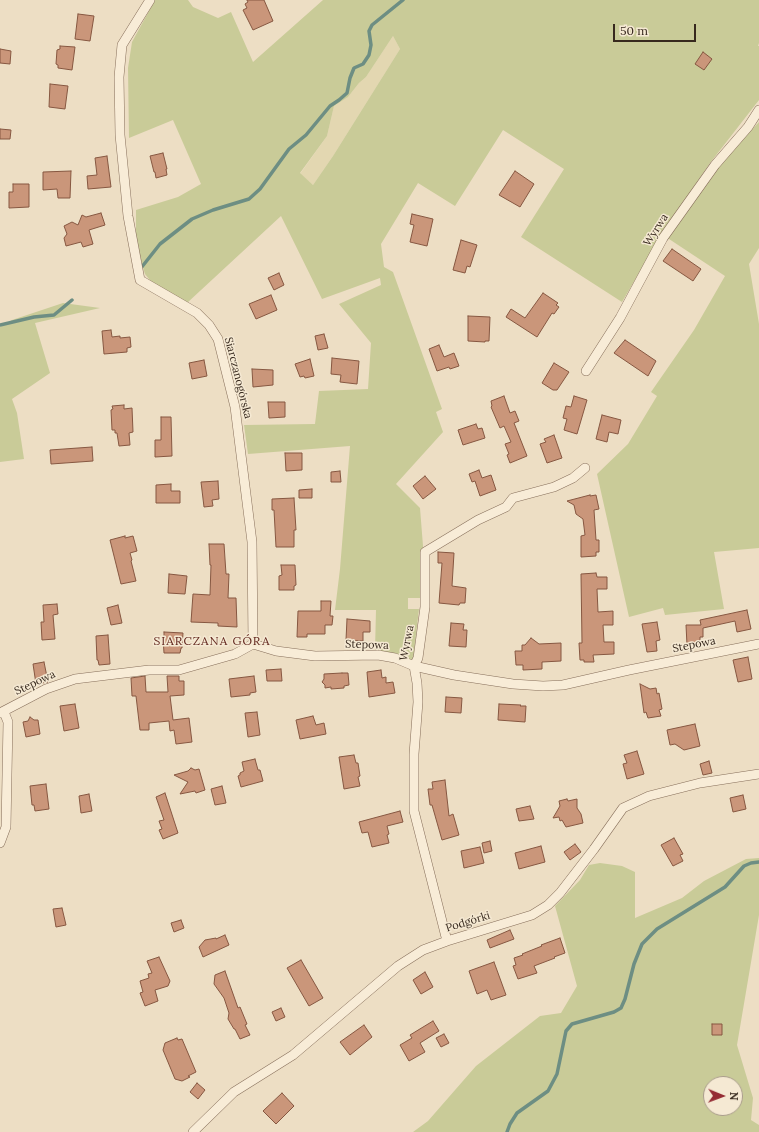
<!DOCTYPE html>
<meta charset="utf-8">
<style>
body{margin:0}
#map{position:relative;width:759px;height:1132px;overflow:hidden;background:#eddec4;font-family:Lora,serif}
canvas{display:block}
.north{position:absolute;left:703px;top:1076px;width:40px;height:40px;box-sizing:border-box;background:#f5e9d3;border:1px solid #a99c8b;border-radius:50%;rotate:91deg;font-size:11px;font-weight:700;line-height:16px;text-align:center;color:#37291e}
.north::after{content:'';display:block;margin:auto;width:14px;height:18px;background:#952c34;clip-path:polygon(50% 0,100% 100%,50% 72%,0 100%)}
.scale{position:absolute;left:613px;top:24px;width:83px;height:18px;box-sizing:border-box;border:2px solid #37291e;border-top:0;padding-left:5px;font-size:12px;line-height:14px;white-space:nowrap;color:#37291e;-webkit-text-stroke:3px #f5e9d3;paint-order:stroke}
</style>
<div id="map">
<canvas width="759" height="1132"></canvas>
<div class="north">N</div>
<div class="scale">50 m</div>
</div>
<script>
const g = document.querySelector('canvas').getContext('2d');
g.lineJoin = 'round';
function fill(path, color) { g.fillStyle = color; g.fill(path, 'evenodd'); }
const shape = rows => new Path2D(rows.map(r => 'M' + r).join(''));
function stroke(path, color, width, dash) { g.strokeStyle = color; g.lineWidth = width; g.lineCap = dash ? 'butt' : 'round'; g.setLineDash(dash || []); g.stroke(path); }
function label(font, color, halo, rows, align = 'center') {
  g.font = font + ' Lora,serif'; g.lineWidth = 3; g.setLineDash([]); g.textBaseline = 'middle'; g.strokeStyle = halo; g.fillStyle = color; for (const [text, x, y, turn = 0] of rows) {
    g.save(); g.translate(x, y); g.rotate((+turn || 0) * Math.PI / 180); g.textAlign = isNaN(turn) ? turn : align; if (halo) g.strokeText(text, 0, 0); g.fillText(text, 0, 0); g.restore();
  }
}
fill(shape([
 [393,36,400,49,333,156,313,185,300,174,327,136,334,106,348,97,359,83,366,77]
]), '#e3d7b1');
fill(shape([
 [155,0,188,0,193,7,218,18,231,12,253,62,323,0,759,0,759,43,758,46,759,46,759,100,710,163,663,232,622,302,521,237,564,169,503,130,455,206,418,183,381,244,384,267,393,272,442,409,436,412,443,432,396,484,420,508,423,546,421,598,408,598,408,609,419,609,413,660,375,650,376,610,335,610,340,569,350,446,248,454,244,425,315,424,319,391,368,389,371,343,339,304,381,285,380,278,322,299,281,216,187,303,153,284,145,274,141,261,136,238,136,210,178,197,201,184,173,120,129,138,128,68,132,42],
 [393,36,400,49,333,156,313,185,300,173,327,136,334,106,348,97,359,83,366,77],
 [759,122,759,248,749,264,759,324,759,548,714,552,724,609,665,615,663,608,629,617,597,474,628,444,657,396,651,392,694,330,725,276,666,237,721,162],
 [63,303,100,308,35,323,50,373,12,399,17,413,24,459,0,462,0,327,12,320],
 [759,858,759,915,737,1045,753,1098,751,1120,759,1125,759,1132,413,1132,428,1121,476,1066,540,1016,561,1013,577,986,555,906,580,880,589,865,600,863,622,866,635,872,635,918,682,898,704,881,746,859],
 [711,1084,735,1084,735,1108,711,1108]
]), '#c9cb98');
stroke(shape([
 [141,268,160,244,192,219,213,210,249,199,260,189,289,149,306,135,330,106,339,100,347,93,350,78,354,68,363,64,369,55,371,45,369,31,372,25,403,0],
 [0,325,34,317,54,315,72,300],
 [507,1132,510,1124,517,1113,548,1091,557,1074,566,1031,572,1024,614,1012,621,1008,625,999,634,964,642,944,657,929,725,887,744,866,751,863,759,862]
]), '#6d8e83', 3.5);
const building = shape([
 [247,0,264,0,273,21,253,30,243,10,247,8,245,4,248,2,247,0],
 [78,14,94,16,90,41,75,39,78,14],
 [60,46,75,47,72,70,58,68,58,65,56,64,57,50,60,49,60,46],
 [0,49,11,51,10,64,0,63,0,49],
 [703,52,712,59,704,70,695,64,703,52],
 [50,84,68,86,65,109,49,107,50,84],
 [0,129,11,130,10,139,0,139,0,129],
 [163,153,167,169,166,169,167,175,156,178,155,172,154,172,150,156,163,153],
 [107,156,111,187,88,189,87,176,97,175,95,158,107,156],
 [71,171,70,198,58,198,57,189,43,190,43,172,71,171],
 [515,171,534,184,520,207,499,195,515,171],
 [13,184,29,184,29,207,9,208,9,192,13,192,13,184],
 [101,213,105,225,89,230,93,244,83,247,81,242,66,246,64,238,67,234,64,226,72,222,78,225,82,215,86,217,101,213],
 [412,214,433,219,427,246,410,242,414,225,410,224,412,214],
 [461,240,477,245,470,267,467,266,465,273,453,270,461,240],
 [672,249,701,269,693,281,663,261,672,249],
 [279,273,284,285,274,290,268,278,279,273],
 [543,293,558,303,556,305,559,307,554,314,552,313,537,337,506,317,511,309,525,318,543,293],
 [271,295,277,310,256,319,249,304,271,295],
 [468,316,490,317,489,341,485,341,485,342,468,341,468,316],
 [111,330,112,337,120,336,120,338,130,337,131,347,127,348,127,352,104,354,102,331,111,330],
 [324,334,328,348,318,350,315,336,324,334],
 [625,340,656,361,648,376,614,353,625,340],
 [439,345,444,357,454,353,459,366,450,369,449,367,437,371,429,349,439,345],
 [332,358,359,361,357,384,340,382,341,375,331,374,332,358],
 [310,359,314,376,305,378,304,376,300,377,295,364,310,359],
 [204,360,207,376,192,379,189,363,204,360],
 [554,363,569,372,557,390,553,390,542,383,554,363],
 [252,369,273,370,273,385,253,387,252,369],
 [504,396,510,413,515,411,519,421,514,423,527,456,510,463,507,455,509,454,505,444,511,442,504,426,500,428,491,407,492,406,491,401,504,396],
 [574,396,587,400,577,434,564,430,567,419,563,418,566,406,571,407,574,396],
 [268,402,285,402,285,417,269,418,268,402],
 [124,405,124,409,132,408,133,432,129,433,130,445,119,446,117,433,115,433,115,430,112,430,111,410,113,409,112,406,124,405],
 [602,415,621,420,618,434,609,432,607,442,596,439,602,415],
 [161,417,171,417,172,456,155,457,155,440,161,440,161,417],
 [476,424,478,429,482,428,485,438,463,445,458,430,476,424],
 [554,435,562,458,547,463,540,444,546,442,544,439,554,435],
 [92,447,93,461,51,464,50,450,92,447],
 [285,453,302,453,302,470,286,471,285,453],
 [479,470,482,478,491,475,496,490,480,496,475,481,472,482,469,474,479,470],
 [340,471,341,482,331,482,331,472,340,471],
 [425,476,436,489,423,499,413,486,425,476],
 [218,481,219,499,212,500,213,506,204,507,201,482,218,481],
 [171,484,171,491,180,491,180,503,156,503,156,485,171,484],
 [312,489,312,498,299,498,299,490,312,489],
 [590,495,590,496,596,495,599,509,594,510,596,540,599,540,599,552,596,552,596,556,581,557,581,536,585,535,583,519,576,514,574,505,567,501,590,495],
 [294,498,296,530,294,530,294,547,276,547,274,510,272,510,272,499,294,498],
 [125,536,125,538,133,536,137,551,130,553,132,560,131,561,136,581,121,584,110,540,125,536],
 [209,544,224,544,226,574,229,574,228,598,236,598,237,627,218,626,218,623,191,622,193,594,210,595,211,565,210,565,209,544],
 [438,552,454,553,452,586,466,588,465,603,460,603,459,605,439,603,442,563,438,563,438,552],
 [281,565,295,565,296,585,294,586,294,590,279,590,279,576,282,575,281,565],
 [596,573,597,577,607,577,607,589,597,589,598,612,613,611,613,625,603,625,604,642,614,642,614,654,593,655,594,662,584,662,584,660,580,660,579,643,582,643,581,574,596,573],
 [169,574,187,576,185,594,168,593,169,574],
 [321,601,331,601,330,616,333,616,332,625,325,625,325,634,307,634,307,637,297,637,298,611,321,611,321,601],
 [57,604,58,614,53,615,55,639,42,640,41,622,44,622,43,605,57,604],
 [118,605,122,623,111,625,107,608,118,605],
 [747,610,751,629,737,632,735,621,703,628,703,637,700,637,700,645,687,645,686,625,701,625,700,620,747,610],
 [347,619,370,621,370,632,363,632,363,641,346,640,347,619],
 [657,622,660,640,656,641,657,651,647,652,642,624,657,622],
 [451,623,464,624,463,630,467,630,466,647,449,646,451,623],
 [164,632,183,633,182,648,181,648,180,653,164,653,163,638,164,638,164,632],
 [108,635,110,664,99,665,98,660,97,660,96,636,108,635],
 [531,638,539,644,561,643,561,661,542,662,542,669,523,670,523,665,516,665,515,651,522,651,522,645,525,645,531,638],
 [748,657,752,679,738,682,733,660,748,657],
 [44,662,48,682,36,684,33,664,44,662],
 [281,669,282,681,267,681,266,670,281,669],
 [381,670,382,678,386,677,386,683,393,682,395,693,369,697,367,672,381,670],
 [342,673,348,673,349,685,344,686,344,688,331,689,331,687,325,688,325,685,322,682,324,679,324,674,342,673],
 [145,676,146,692,168,692,167,676,179,676,179,681,184,681,184,695,170,696,173,720,189,718,192,742,176,744,174,730,170,731,169,721,149,723,149,730,140,730,136,696,132,696,131,678,145,676],
 [254,676,256,692,250,693,250,695,231,697,229,679,254,676],
 [640,684,650,689,656,688,657,694,659,693,662,709,659,710,661,716,648,718,646,712,644,713,640,684],
 [446,697,462,698,461,713,445,712,446,697],
 [75,704,79,728,64,731,60,706,75,704],
 [499,704,521,705,520,706,526,706,525,722,498,720,499,704],
 [257,712,260,735,248,737,245,713,257,712],
 [313,716,316,725,324,723,326,734,300,739,296,720,313,716],
 [30,717,34,720,38,720,40,734,26,737,23,722,28,721,30,717],
 [695,724,700,746,684,750,675,744,670,745,667,730,695,724],
 [637,751,644,774,627,779,623,764,627,763,624,755,637,751],
 [354,755,356,763,358,763,360,776,358,777,360,786,344,789,339,757,354,755],
 [255,759,258,770,260,770,263,781,241,787,238,776,240,775,240,773,244,771,242,762,255,759],
 [709,761,712,773,703,775,700,764,709,761],
 [191,768,195,770,199,769,205,790,196,793,195,791,180,794,188,782,174,775,188,771,191,768],
 [445,780,449,816,453,814,459,835,442,840,432,805,430,805,428,789,433,789,432,782,445,780],
 [46,784,49,809,35,811,34,805,32,805,30,786,46,784],
 [222,786,226,803,215,805,211,789,222,786],
 [165,793,178,833,163,839,159,830,162,829,159,821,164,820,156,797,165,793],
 [89,794,92,811,81,813,79,796,89,794],
 [743,795,746,809,733,812,730,798,743,795],
 [567,799,568,801,577,799,577,808,581,814,583,823,566,827,562,820,560,821,559,817,553,818,560,806,559,801,567,799],
 [530,806,534,819,519,821,516,809,530,806],
 [400,811,403,822,387,826,389,834,387,835,389,843,372,847,368,832,362,833,359,822,400,811],
 [674,838,683,854,680,855,683,861,673,866,661,845,674,838],
 [490,841,492,851,484,853,482,843,490,841],
 [575,844,581,852,570,860,564,852,575,844],
 [541,846,545,862,519,869,515,853,541,846],
 [480,847,484,863,464,868,461,851,480,847],
 [62,908,66,925,56,927,53,909,62,908],
 [181,920,184,928,174,932,171,923,181,920],
 [510,930,514,939,490,948,487,940,510,930],
 [225,935,229,945,203,957,199,947,205,940,216,938,216,939,225,935],
 [560,938,565,953,554,957,555,958,534,966,537,973,518,979,513,966,516,965,514,958,523,955,522,954,542,946,541,945,560,938],
 [159,957,170,981,168,986,155,990,158,1001,145,1006,140,993,143,992,140,981,149,978,148,974,152,973,147,961,159,957],
 [301,960,323,998,309,1006,287,968,301,960],
 [494,962,506,995,491,1000,487,990,477,994,469,971,494,962],
 [225,971,238,1008,240,1007,247,1024,245,1025,250,1035,240,1039,235,1029,234,1029,228,1019,229,1013,224,998,214,984,215,975,225,971],
 [425,972,433,987,421,994,413,980,425,972],
 [281,1008,285,1017,276,1021,272,1012,281,1008],
 [433,1021,439,1031,420,1043,425,1052,409,1061,400,1045,412,1038,410,1035,433,1021],
 [712,1024,722,1024,722,1035,712,1035,712,1024],
 [364,1025,372,1037,350,1055,340,1042,364,1025],
 [444,1034,449,1043,441,1047,436,1038,444,1034],
 [177,1038,178,1040,182,1039,196,1072,188,1076,190,1077,182,1081,175,1079,163,1050,165,1043,177,1038],
 [197,1083,205,1090,198,1099,190,1092,197,1083],
 [282,1093,294,1106,276,1124,263,1111,282,1093]
]);
fill(building, '#ca967a');
stroke(building, '#865741', 1);
const minor = shape([
 [150,0,122,45,119,77,120,135,128,216,140,280,197,313,209,325,218,339,235,407,252,542,253,644],
 [586,371,620,318,663,238,715,165,748,127,759,110],
 [0,713,46,689,75,679,149,670,179,670,235,654,253,644,276,651,315,656,378,655,395,658,414,666,454,675,513,684,543,686,563,685,629,670,759,644],
 [0,843,6,827,8,722,4,712],
 [447,941,414,811,414,754,418,702,417,683,414,666,418,658,425,607,425,552,478,520,506,507,513,498,554,487,573,478,585,468],
 [193,1132,234,1092,293,1055,398,966,423,950,447,941,532,915,548,905,560,893,594,849,623,808,649,796,700,783,759,774]
]);
stroke(minor, '#876f5b', 10);
stroke(minor, '#f8ecd7', 9);
label('11px', '#37291e', '#f5e9d3', [
 ["Wyrwa",656,230,-57],
 ["Siarczanogórska",238,378,76],
 ["Wyrwa",407,643,-79],
 ["Stepowa",367,645,2],
 ["Stepowa",694,645,-11],
 ["Stepowa",35,683,-25],
 ["Podgórki",468,922,-17]
]);
g.letterSpacing = '1px';
label('12px', '#63281f', '#f5e9d3', [
 ["SIARCZANA GÓRA",212,642]
]);
g.letterSpacing = '0px';
</script>
